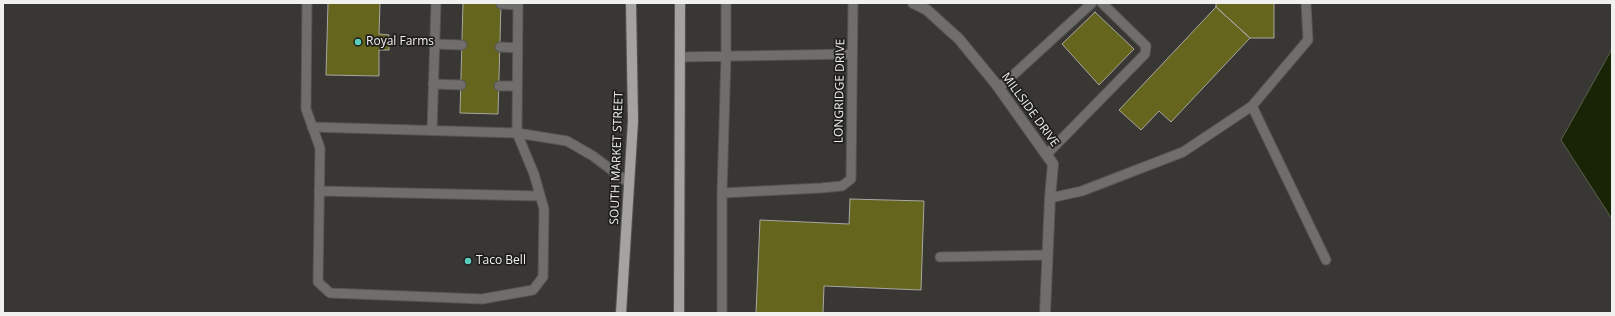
<!DOCTYPE html>
<style>
body{margin:0}
#map{position:relative;width:1615px;height:316px;overflow:hidden;background:#383734;font-family:"Open Sans",sans-serif}
canvas{display:block}
.frame{position:absolute;inset:0;border:4px solid #f0f0ee;pointer-events:none}
</style>
<div id="map">
<canvas width="1615" height="316"></canvas>
<div class="frame"></div>
</div>
<script>
const g = document.querySelector('canvas').getContext('2d');
g.lineJoin = 'round';
function fill(path, color) { g.fillStyle = color; g.fill(path, 'evenodd'); }
const shape = rows => new Path2D(rows.map(r => 'M' + r).join(''));
function stroke(path, color, width, dash) { g.strokeStyle = color; g.lineWidth = width; g.lineCap = dash ? 'butt' : 'round'; g.setLineDash(dash || []); g.stroke(path); }
function label(font, color, halo, rows, align = 'center') {
  g.font = font + ' "Open Sans",sans-serif'; g.lineWidth = 3.5; g.setLineDash([]); g.textBaseline = 'middle'; g.strokeStyle = halo; g.fillStyle = color; for (const [text, x, y, turn = 0] of rows) {
    g.save(); g.translate(x, y); g.rotate((+turn || 0) * Math.PI / 180); g.textAlign = isNaN(turn) ? turn : align; if (halo) g.strokeText(text, 0, 0); g.fillText(text, 0, 0); g.restore();
  }
}
const water = shape([
 [1612,49,1612,219,1561,140,1612,49]
]);
fill(water, '#182405');
stroke(water, '#59614b', 1);
const building = shape([
 [328,3,380,3,379,34,389,35,389,50,379,50,379,76,326,75,328,3],
 [463,3,501,3,498,114,460,113,463,3],
 [1216,3,1274,3,1274,38,1250,38,1216,7,1216,3],
 [1216,7,1250,38,1171,122,1159,111,1141,130,1119,110,1216,7],
 [1095,12,1134,49,1099,85,1062,44,1095,12],
 [850,199,924,201,921,290,824,286,823,313,756,313,760,220,849,224,850,199]
]);
fill(building, '#65651e');
stroke(building, '#a7a7a3', 1);
const service = shape([
 [307,3,306,109,320,148,318,282,330,293,482,299,533,290,543,277,544,209,534,174,517,133,518,3],
 [501,4,518,5],
 [435,44,462,45],
 [500,47,518,48],
 [680,57,852,54],
 [433,84,461,85],
 [499,86,517,86],
 [999,88,1092,3],
 [1252,106,1326,260],
 [312,127,517,133,567,141,593,156,629,183],
 [432,130,436,3],
 [1046,155,1145,54,1146,46,1102,3],
 [319,191,540,196],
 [722,193,726,56,726,3],
 [1050,198,1082,191,1183,152,1252,106,1308,40,1306,3],
 [940,257,1046,255],
 [722,313,722,193,821,188,842,186,851,179,853,3]
]);
const minor = shape([
 [913,3,927,10,959,39,996,84,1053,164,1050,198,1045,313]
]);
const primary = shape([
 [621,313,633,121,631,3],
 [679,313,680,3]
]);
stroke(service, '#555552', 11);
stroke(minor, '#555552', 12);
stroke(primary, '#555552', 12);
stroke(service, '#6f6e6c', 9);
stroke(minor, '#6f6e6c', 10);
stroke(primary, '#a5a3a1', 10);
for (const [x, y, r, color] of [
 [358,42,4,"#5acebd"],
 [468,261,4,"#5acebd"]
]) { const dot = new Path2D(); dot.arc(x, y, r, 0, 2 * Math.PI); g.fillStyle = color; g.fill(dot); stroke(dot, '#1f1e1d', 1.5); }
label('12px', '#f0f0ee', '#1f1e1d', [
 ["Royal Farms",366,42],
 ["Taco Bell",476,261]
], 'left');
label('12px', '#f0f0ee', '#1f1e1d', [
 ["LONGRIDGE DRIVE",840,91,-89],
 ["MILLSIDE DRIVE",1030,110,54],
 ["SOUTH MARKET STREET",617,158,-88]
]);
</script>
